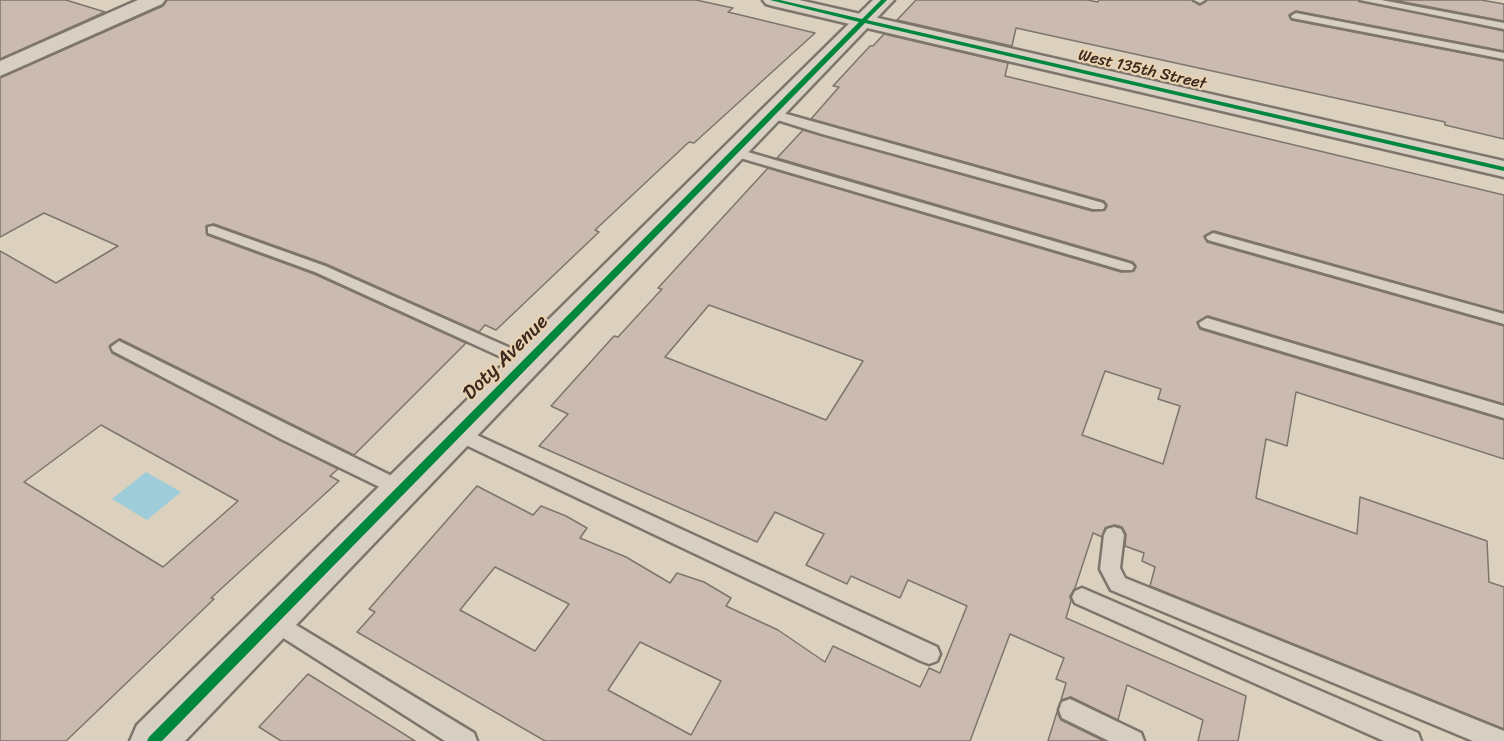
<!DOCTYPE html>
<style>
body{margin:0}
canvas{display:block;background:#dcd0bf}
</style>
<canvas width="1504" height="741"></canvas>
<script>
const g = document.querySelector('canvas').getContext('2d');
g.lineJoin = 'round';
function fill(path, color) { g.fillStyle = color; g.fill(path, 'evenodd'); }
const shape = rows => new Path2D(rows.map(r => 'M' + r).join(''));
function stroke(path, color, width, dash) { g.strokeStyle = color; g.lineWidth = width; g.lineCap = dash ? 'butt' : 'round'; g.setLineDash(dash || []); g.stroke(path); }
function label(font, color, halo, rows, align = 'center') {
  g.font = font + ' Sriracha,sans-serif'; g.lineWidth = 4.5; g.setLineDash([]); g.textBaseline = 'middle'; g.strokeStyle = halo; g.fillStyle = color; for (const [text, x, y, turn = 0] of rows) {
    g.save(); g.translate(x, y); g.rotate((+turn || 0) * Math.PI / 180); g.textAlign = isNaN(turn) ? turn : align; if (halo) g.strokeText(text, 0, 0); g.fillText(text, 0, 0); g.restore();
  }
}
fill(shape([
 [146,472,181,492,147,520,112,499]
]), '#9eccd9');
const building = shape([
 [0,0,66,0,105,12,0,59,0,0],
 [167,0,696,0,733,8,728,12,815,33,694,143,689,142,595,230,599,232,496,330,485,325,479,332,326,264,214,224,206,226,207,235,314,274,466,343,354,455,120,339,110,345,112,353,338,469,330,476,339,481,211,598,214,599,66,741,0,741,0,251,56,283,118,246,44,213,0,237,0,78,163,6,167,0],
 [101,425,238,501,163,567,24,482,101,425],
 [916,0,1087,0,1098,2,1099,0,1192,0,1199,5,1207,0,1358,0,1504,31,1504,51,1296,11,1289,15,1292,20,1504,61,1504,139,1445,125,1445,122,1016,28,1012,46,897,20,916,0],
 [1393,0,1481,0,1504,4,1504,21,1393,0],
 [884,34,1008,63,1005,76,1504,195,1504,312,1214,231,1204,236,1207,242,1504,326,1504,404,1208,316,1197,322,1200,329,1504,420,1504,459,1296,392,1287,446,1266,439,1256,498,1357,534,1360,497,1487,541,1489,582,1504,587,1504,729,1150,586,1155,567,1142,561,1144,553,1125,546,1126,534,1122,527,1115,525,1105,528,1102,537,1093,533,1075,588,1070,596,1071,601,1066,618,1246,696,1238,741,1198,741,1203,720,1127,685,1118,720,1071,697,1061,700,1066,683,1056,679,1064,658,1010,634,970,741,545,741,357,632,375,612,369,609,477,486,533,515,541,506,566,516,587,528,580,538,626,557,670,583,677,573,704,582,731,598,726,606,778,630,825,662,833,646,920,687,929,668,940,673,967,606,908,580,900,598,851,576,847,584,806,565,824,534,775,512,757,542,539,446,568,414,551,406,614,336,618,337,662,289,658,288,768,168,1121,272,1134,271,1136,266,1133,262,777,158,803,130,1092,211,1105,210,1107,205,1104,201,811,119,839,87,833,86,870,46,873,46,884,34],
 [709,305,863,361,826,420,665,357,709,305],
 [1105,371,1161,389,1158,399,1180,406,1163,464,1082,435,1105,371],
 [495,567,569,604,535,651,460,610,495,567],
 [640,642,721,681,691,735,608,690,640,642],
 [308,674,415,741,281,741,259,727,308,674],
 [1057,712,1061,720,1104,741,1048,741,1057,712]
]);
fill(building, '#cbbab0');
stroke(building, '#7e766b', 1.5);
const lane = shape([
 [1194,0,1205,0,1200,3,1194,0],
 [1360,0,1381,0,1504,23,1504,29,1360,0],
 [1296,13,1504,53,1504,59,1292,18,1291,16,1296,13],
 [772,110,1103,203,1105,206,1103,209,1093,209,822,134,768,117,766,114,772,110],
 [734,148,1132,264,1134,267,1132,270,1122,270,730,155,728,152,734,148],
 [213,226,325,266,533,358,535,362,527,368,521,366,315,272,208,233,208,227,213,226],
 [1213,233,1504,314,1504,324,1208,240,1206,237,1213,233],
 [1207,318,1504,406,1504,418,1201,327,1199,323,1207,318],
 [119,341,408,484,410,489,408,494,401,497,394,494,281,439,113,351,111,347,119,341],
 [457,426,937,647,940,654,937,661,929,664,921,661,451,438,448,433,451,428,457,426],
 [1114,527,1121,529,1124,535,1120,568,1125,578,1504,731,1504,741,1473,741,1111,590,1100,569,1104,535,1107,529,1114,527],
 [1082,588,1418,733,1421,741,1384,741,1075,603,1072,597,1075,591,1082,588],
 [273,611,474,733,477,741,445,741,266,627,263,620,266,613,273,611],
 [1070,699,1141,733,1144,741,1109,741,1062,718,1059,710,1062,702,1070,699]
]);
const street = shape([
 [138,0,165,0,162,4,0,76,0,61,138,0],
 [873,0,894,0,185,741,130,741,137,725,873,0]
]);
const secondary = shape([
 [763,0,799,0,1504,161,1504,177,773,6,766,4,763,0]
]);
stroke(lane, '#7e766b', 5);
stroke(street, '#7e766b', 5);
stroke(secondary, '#7e766b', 5);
fill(lane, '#d8cfc3');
fill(street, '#d8cfc3');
fill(secondary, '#d8cfc3');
fill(shape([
 [770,0,780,0,862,19,881,0,887,0,867,20,1504,167,1504,171,865,23,162,741,147,741,149,737,859,22,770,0]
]), '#00873e');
label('16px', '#3b2a1e', '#e9d2b2', [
 ["West 135th Street",1142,70,13]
]);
label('20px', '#3b2a1e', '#e9d2b2', [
 ["Doty Avenue",506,358,-45]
]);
</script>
